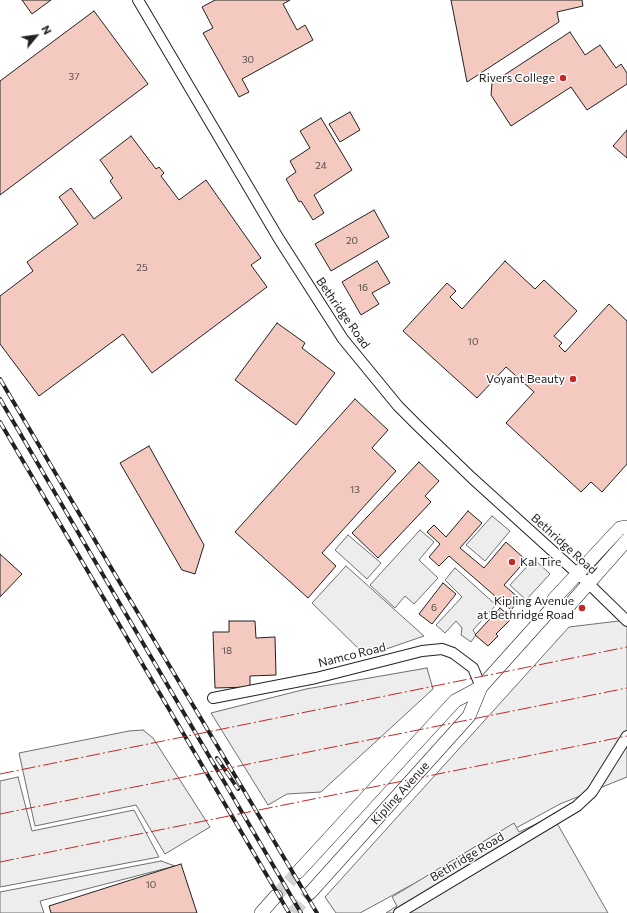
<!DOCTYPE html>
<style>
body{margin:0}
#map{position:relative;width:627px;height:913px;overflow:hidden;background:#fff;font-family:Commissioner,sans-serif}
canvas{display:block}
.north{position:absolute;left:16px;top:16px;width:40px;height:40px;-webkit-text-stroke:3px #fff;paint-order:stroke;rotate:61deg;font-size:11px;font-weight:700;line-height:16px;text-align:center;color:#222}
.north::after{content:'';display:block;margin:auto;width:14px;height:18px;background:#222;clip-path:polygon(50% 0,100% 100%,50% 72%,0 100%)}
</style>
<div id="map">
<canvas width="627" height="913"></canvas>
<div class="north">N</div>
</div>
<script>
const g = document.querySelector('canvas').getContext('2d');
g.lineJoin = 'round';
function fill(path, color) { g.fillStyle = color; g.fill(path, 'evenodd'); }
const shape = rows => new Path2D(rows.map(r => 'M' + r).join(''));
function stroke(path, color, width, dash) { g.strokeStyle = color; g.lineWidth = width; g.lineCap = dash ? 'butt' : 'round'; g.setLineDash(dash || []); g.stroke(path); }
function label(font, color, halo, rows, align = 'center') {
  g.font = font + ' Commissioner,sans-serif'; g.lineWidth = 3; g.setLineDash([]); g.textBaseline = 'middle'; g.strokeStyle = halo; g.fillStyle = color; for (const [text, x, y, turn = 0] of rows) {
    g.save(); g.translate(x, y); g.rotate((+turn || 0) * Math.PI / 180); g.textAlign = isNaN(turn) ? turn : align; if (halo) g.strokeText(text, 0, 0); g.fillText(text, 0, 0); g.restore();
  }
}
const green = shape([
 [627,620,627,777,560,804,360,913,336,913,325,897,569,627,627,620]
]);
fill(green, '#eee');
stroke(green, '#6f6f6f', 1);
const parking = shape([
 [492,516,510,531,485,561,466,545,492,516],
 [420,530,434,542,419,560,438,578,414,604,405,596,395,608,370,585,420,530],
 [348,535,381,563,367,579,335,550,348,535],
 [534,559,550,574,526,600,510,585,534,559],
 [346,566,424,636,366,656,312,603,346,566],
 [455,568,496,605,473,630,476,635,471,642,461,635,462,628,456,621,445,633,436,625,462,597,445,580,455,568],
 [427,668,433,689,321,792,287,794,268,805,211,713,306,689,427,668],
 [143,730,153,738,210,827,165,854,136,805,35,826,19,753,129,731,143,730],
 [18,777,32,831,134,810,159,857,0,887,0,781,18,777],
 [553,816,608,913,386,913,397,906,392,897,514,823,519,832,553,816],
 [161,861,175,866,40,901,44,913,0,913,0,892,161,861]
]);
fill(parking, '#ededed');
stroke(parking, '#6f6f6f', 1);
const building = shape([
 [22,0,51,0,32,14,22,0],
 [215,0,290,0,283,4,297,30,305,25,313,40,242,79,249,92,239,97,203,33,213,28,202,7,215,0],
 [451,0,582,0,583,6,557,12,559,22,467,82,451,0],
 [94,11,148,84,0,195,0,81,94,11],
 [570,32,585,55,600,45,616,68,621,64,627,73,627,84,587,110,571,87,511,126,491,95,492,83,570,32],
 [350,112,360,130,340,142,329,124,350,112],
 [321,118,352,170,314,195,324,213,313,220,301,201,299,202,286,179,296,172,290,161,310,148,300,131,321,118],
 [627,130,627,158,613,146,627,130],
 [131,136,156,169,159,167,164,173,161,176,179,200,206,180,261,258,251,265,267,287,152,373,123,334,39,396,0,344,0,296,33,271,27,262,78,224,59,197,71,188,94,219,122,198,110,181,113,178,100,160,131,136],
 [374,210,389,237,331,271,315,244,374,210],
 [377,261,390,283,372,293,379,304,361,315,342,282,377,261],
 [505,261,535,289,544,280,577,311,554,336,562,343,559,346,565,352,609,304,627,321,627,464,602,492,591,482,581,492,506,423,534,392,506,367,477,398,403,331,447,283,456,291,450,297,462,309,505,261],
 [277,323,305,343,302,348,335,373,296,425,235,380,277,323],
 [355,399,388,430,372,448,396,471,322,553,336,566,308,598,235,532,355,399],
 [149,446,204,545,195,574,182,570,120,463,149,446],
 [419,462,439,481,425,496,431,502,378,558,352,533,419,462],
 [468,511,482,523,460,548,484,568,506,542,526,560,504,585,520,599,511,610,449,556,439,566,429,557,440,544,427,532,434,525,446,537,468,511],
 [0,554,22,574,0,597,0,554],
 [443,583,456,594,432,624,419,614,443,583],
 [500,608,512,618,496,634,498,636,488,646,475,635,500,608],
 [229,621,255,621,256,638,275,637,276,675,250,676,250,687,215,688,213,632,229,632,229,621],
 [181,864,197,913,51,913,49,906,181,864]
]);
fill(building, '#f3c9c0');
stroke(building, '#222', 1);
stroke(shape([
 [276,896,298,872],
 [293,913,310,893]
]), '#d3d3d3', 13, [13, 6]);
const minor = shape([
 [138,0,279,239,343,339,398,406,418,426,472,478,589,584,627,621],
 [213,698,316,678,422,651,442,649,453,653,473,668,481,687],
 [399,913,577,806,592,792,627,736]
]);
const major = shape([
 [551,609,565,610,627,540],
 [298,872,455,701,481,687,551,609,554,599,620,528,627,527],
 [310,893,469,716,481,687],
 [261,913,276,896]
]);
stroke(minor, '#222', 12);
stroke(major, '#222', 14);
stroke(minor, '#fff', 10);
stroke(major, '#fff', 13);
const rail = shape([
 [0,379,126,593,317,913],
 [0,399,301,913],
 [0,422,289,913],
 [217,758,238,789]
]);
stroke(rail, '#222', 4);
stroke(rail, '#fff', 2.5, [8]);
stroke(shape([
 [0,774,627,647],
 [0,814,627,688],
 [0,862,627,736]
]), '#c62828', 1, [14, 3, 2, 3]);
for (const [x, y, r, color] of [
 [563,78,4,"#c62828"],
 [573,379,4,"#c62828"],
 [512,562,4,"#c62828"],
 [582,608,4,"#c62828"]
]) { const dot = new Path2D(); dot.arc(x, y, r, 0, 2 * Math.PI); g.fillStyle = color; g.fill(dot); stroke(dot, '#fff', 1.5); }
label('10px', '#564c4a', null, [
 ["30",248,60],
 ["37",74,77],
 ["24",321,166],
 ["20",352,241],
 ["25",142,268],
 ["16",363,288],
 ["10",473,342],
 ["13",355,490],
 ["6",434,608],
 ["18",227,651],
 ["10",151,885]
]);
label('12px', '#222', '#fff', [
 ["Rivers College",555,78],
 ["Voyant Beauty",565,379],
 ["Kal Tire",520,562,"left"],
 ["Kipling Avenue",574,601],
 ["at Bethridge Road",574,615]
], 'right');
label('12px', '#222', '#fff', [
 ["Bethridge Road",343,313,55],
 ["Bethridge Road",564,544,42],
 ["Namco Road",352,655,-14],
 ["Kipling Avenue",400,793,-48],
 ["Bethridge Road",467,857,-31]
]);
</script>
